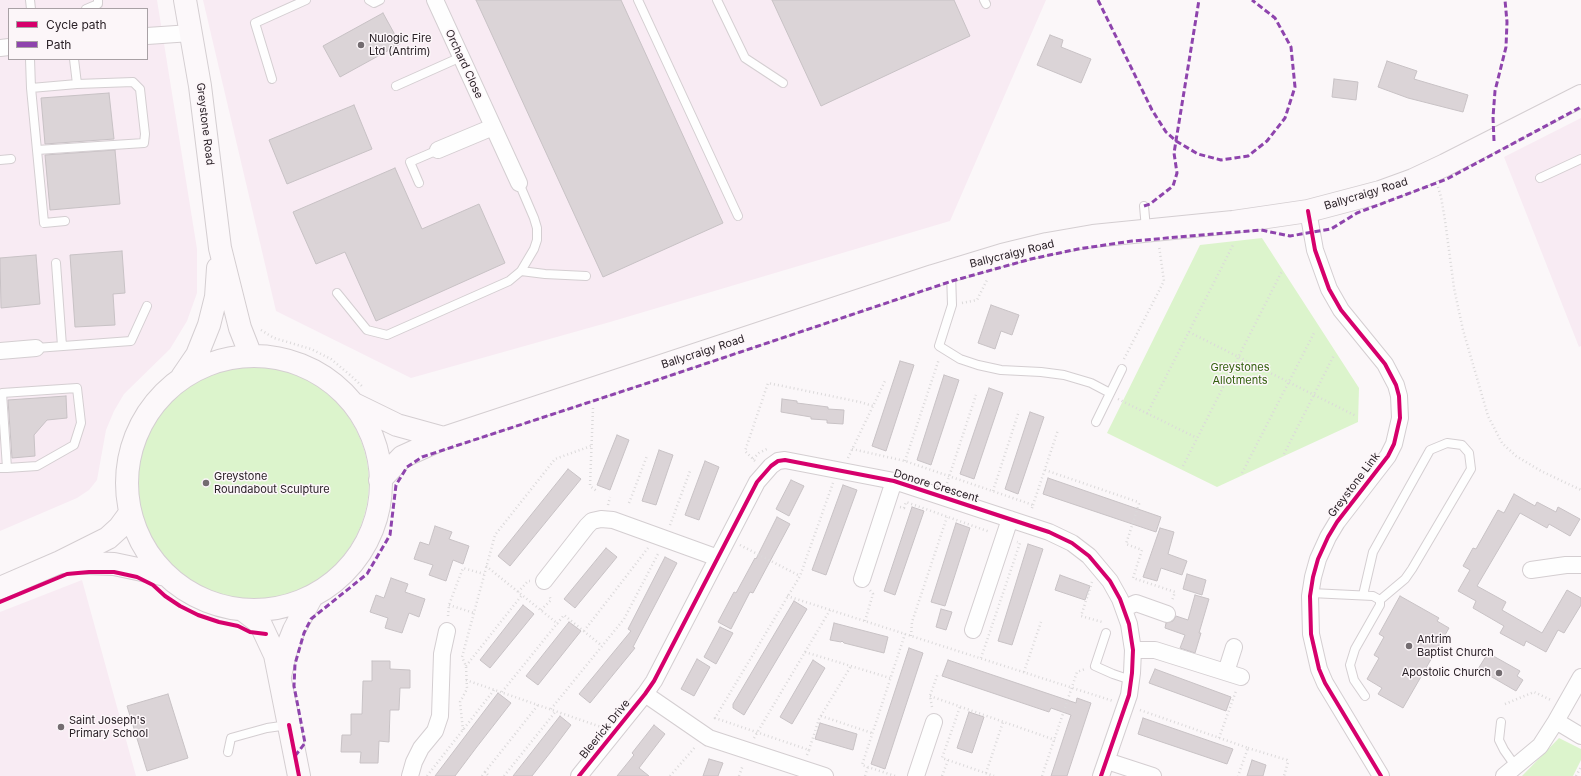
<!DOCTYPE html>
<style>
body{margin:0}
#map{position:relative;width:1581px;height:776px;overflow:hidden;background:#fbf7f9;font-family:Inter,sans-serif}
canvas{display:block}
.legend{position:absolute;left:8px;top:8px;width:140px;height:52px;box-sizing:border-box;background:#fcf6f9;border:1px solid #a8a1a5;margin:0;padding:5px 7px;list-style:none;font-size:12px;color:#2a2127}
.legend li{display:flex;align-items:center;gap:8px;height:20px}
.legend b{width:20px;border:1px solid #a8a1a5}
</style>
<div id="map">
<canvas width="1581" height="776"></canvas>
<ul class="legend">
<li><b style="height:5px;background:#d6006c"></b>Cycle path</li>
<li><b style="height:5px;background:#8e44ad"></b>Path</li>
</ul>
</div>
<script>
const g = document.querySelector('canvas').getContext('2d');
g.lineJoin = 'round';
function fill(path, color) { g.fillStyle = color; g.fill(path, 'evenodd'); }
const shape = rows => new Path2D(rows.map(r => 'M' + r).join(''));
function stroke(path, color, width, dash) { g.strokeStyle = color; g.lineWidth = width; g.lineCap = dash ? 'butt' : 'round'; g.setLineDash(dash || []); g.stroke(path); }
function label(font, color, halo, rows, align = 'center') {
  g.font = font + ' Inter,sans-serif'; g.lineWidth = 3; g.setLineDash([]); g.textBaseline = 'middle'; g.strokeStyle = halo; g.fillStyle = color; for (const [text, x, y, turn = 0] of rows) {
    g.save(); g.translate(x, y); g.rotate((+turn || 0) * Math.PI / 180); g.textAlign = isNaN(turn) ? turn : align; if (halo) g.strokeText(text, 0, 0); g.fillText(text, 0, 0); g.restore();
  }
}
fill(shape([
 [0,0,157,0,197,249,197,293,187,321,170,349,124,394,114,411,106,430,97,480,89,490,77,498,0,531],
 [9,9,147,9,147,59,9,59],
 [203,0,1046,0,950,221,610,322,411,378,276,311],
 [1581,118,1581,346,1579,347,1504,157],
 [82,580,136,776,0,776,0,612]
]), '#f8ebf3');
fill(shape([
 [1262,238,1359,388,1358,422,1217,487,1107,433,1200,245],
 '135 483a117 117 0 1 1 234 0a117 117 0 1 1-234 0Z',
 [1559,738,1581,749,1581,760,1573,776,1522,776]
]), '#dcf4cc');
const building = shape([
 [476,0,621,0,723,223,603,277,476,0],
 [772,0,954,0,970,36,821,106,772,0],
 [383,13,400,44,340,77,323,46,383,13],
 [1050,35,1063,40,1061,47,1091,59,1081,83,1037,65,1050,35],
 [1387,61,1417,71,1414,79,1468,95,1463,112,1408,98,1378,87,1387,61],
 [1334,79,1358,82,1356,100,1332,97,1334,79],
 [109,93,114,139,45,144,41,98,109,93],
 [354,105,372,149,287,184,269,140,354,105],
 [115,150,120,204,50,210,45,155,115,150],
 [395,168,422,229,479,204,505,263,376,321,345,252,316,264,293,212,395,168],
 [122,251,125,293,113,294,115,325,75,327,70,255,122,251],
 [36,255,40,304,1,308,0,258,36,255],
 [991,305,1019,315,1012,335,1001,331,995,349,978,343,991,305],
 [900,361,914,365,886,451,872,446,900,361],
 [944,375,959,380,931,465,917,460,944,375],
 [989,388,1003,393,974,479,960,474,989,388],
 [66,396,67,418,47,420,34,435,35,456,12,458,8,400,66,396],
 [782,399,797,401,797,403,828,407,828,409,844,410,843,424,827,423,827,420,811,419,811,417,781,412,782,399],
 [1030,412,1044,417,1018,494,1005,489,1030,412],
 [617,435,629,440,610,490,597,485,617,435],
 [659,450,673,455,656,505,642,501,659,450],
 [705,461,719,467,699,520,685,515,705,461],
 [568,469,581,479,510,566,498,556,568,469],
 [1048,478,1161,517,1156,532,1043,494,1048,478],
 [791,480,804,486,789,516,776,509,791,480],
 [843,485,857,490,826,575,812,570,843,485],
 [1514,494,1535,506,1537,502,1556,512,1558,507,1580,519,1570,536,1549,524,1547,528,1520,513,1477,586,1506,602,1502,610,1542,633,1567,590,1581,598,1581,605,1564,633,1558,630,1546,652,1526,641,1524,646,1500,633,1504,626,1473,608,1476,601,1458,591,1470,570,1463,566,1473,548,1476,549,1498,510,1504,513,1514,494],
 [912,507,924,511,895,595,884,591,912,507],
 [777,517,790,524,753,593,750,592,731,629,718,622,734,592,736,593,755,558,756,559,777,517],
 [956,523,970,528,945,606,931,602,956,523],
 [435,526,452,532,449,539,469,546,463,564,453,560,446,581,429,575,433,565,414,559,420,542,429,545,435,526],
 [1160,528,1174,532,1168,554,1187,561,1182,575,1161,568,1157,581,1143,577,1160,528],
 [1028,544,1043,549,1012,645,998,641,1028,544],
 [606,548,617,557,575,608,564,599,606,548],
 [665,557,677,563,633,647,635,648,590,703,579,694,631,631,628,629,665,557],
 [1187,574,1206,580,1202,595,1183,589,1187,574],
 [1060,575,1090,586,1085,600,1055,590,1060,575],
 [391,578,408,584,405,592,425,599,419,617,409,613,402,633,385,628,388,618,370,612,376,595,384,598,391,578],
 [1195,595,1209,599,1199,633,1201,633,1195,653,1180,648,1185,635,1165,628,1166,623,1173,621,1176,616,1188,620,1195,595],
 [1400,596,1439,618,1437,621,1449,628,1403,708,1378,694,1382,688,1367,679,1379,658,1374,655,1384,637,1379,634,1400,596],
 [794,601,807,609,744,715,733,708,733,704,794,601],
 [523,605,534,614,490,668,480,660,523,605],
 [941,609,952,612,946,630,936,627,941,609],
 [569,622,581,631,538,685,526,676,569,622],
 [834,623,888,637,884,653,844,643,842,641,841,642,830,640,834,623],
 [720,627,733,633,716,664,704,657,720,627],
 [909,648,923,653,885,769,871,764,909,648],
 [1488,653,1520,671,1517,676,1523,680,1516,691,1478,669,1488,653],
 [697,659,710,667,694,696,681,689,697,659],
 [813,660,825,668,792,724,780,717,813,660],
 [948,660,1076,703,1077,698,1091,703,1067,776,1051,776,1071,715,1051,708,1049,712,942,676,948,660],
 [372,661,390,661,390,669,410,670,410,688,400,688,399,710,390,710,389,742,379,741,378,763,360,763,361,752,341,752,342,735,351,735,351,714,362,714,363,681,372,681,372,661],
 [1155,669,1231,697,1226,711,1149,683,1155,669],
 [498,693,511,703,476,748,455,776,435,776,498,693],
 [168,694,188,758,147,771,127,706,168,694],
 [969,712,984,717,972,753,957,748,969,712],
 [560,716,571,725,550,753,532,776,513,776,560,716],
 [1143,718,1233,749,1227,764,1138,734,1143,718],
 [820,723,857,734,853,750,815,739,820,723],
 [654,725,665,734,639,768,649,776,617,776,634,755,632,753,654,725],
 [709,759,723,763,718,776,703,776,709,759],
 [1252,760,1266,765,1263,776,1247,776,1252,760]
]);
fill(building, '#dbd4d7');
stroke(building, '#c8c2c5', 1);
const service = shape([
 [30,0,31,9],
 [369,0,374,3,380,0],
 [638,0,738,216],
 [717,0,745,58,783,83],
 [984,0,986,4],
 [86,9,98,4,98,0],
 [30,59,31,88,44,223,65,221],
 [272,79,255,23,306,0],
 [396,86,461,57],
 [31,88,77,84],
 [37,150,144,143,145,134,140,89,133,82,77,84,74,59],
 [0,160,11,159],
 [1540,178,1581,159],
 [419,183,410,162,438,150],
 [1144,206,1146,229],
 [56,263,62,346],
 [521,271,545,274,586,276],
 [951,271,952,305,939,346,960,359,978,365,1001,370,1041,372,1064,375,1091,383,1110,393],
 [337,293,367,330,387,335,509,281,521,271,534,249,537,240,537,228,534,218,519,183],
 [36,348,131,341,147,306],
 [1096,422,1122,369],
 [0,468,7,468,37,466,74,445,81,423,77,388,2,393,7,468],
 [1311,593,1373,596,1380,600,1380,605,1355,649,1350,665,1354,680,1365,696],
 [1363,595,1373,552,1430,450,1447,443,1462,445,1469,453,1471,469,1412,569,1405,579,1380,600],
 [1106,633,1095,666,1113,674,1131,680],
 [1501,722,1499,740,1504,750,1516,767],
 [228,752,231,738,267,728,288,725]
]);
const minor = shape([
 [435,0,519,183],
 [147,36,191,33],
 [0,48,9,47],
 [438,150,493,127],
 [1308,211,1315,250,1329,289,1341,310,1385,364,1396,385,1399,396,1400,418,1394,444,1388,456,1337,522,1328,537,1318,559,1313,577,1310,596,1311,634,1319,669,1325,683,1381,776],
 [0,351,36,348],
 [1531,570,1566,565,1581,565],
 [862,579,894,481],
 [544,581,587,526,592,521,601,519,613,520,718,558],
 [1125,608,1136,603,1167,614],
 [973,630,1010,519],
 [1133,650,1155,650,1241,677],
 [1226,672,1234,647],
 [1581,677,1556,721,1581,736],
 [645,694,709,738,825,776],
 [1107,761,1153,776],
 [410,776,414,762,421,748,435,731,440,716,442,654,447,631],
 [579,776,645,694,654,681,757,482,771,466,778,461,785,460,894,481,1049,532,1072,543,1089,556,1110,581,1120,599,1129,624,1133,650,1132,673,1129,695,1101,776],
 [916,776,934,722],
 [1504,776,1540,746,1556,721]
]);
const secondary = shape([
 [185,0,200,86,220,248,240,328,251,356],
 '127 483a127 127 0 1 1 254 0a127 127 0 1 1-254 0Z',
 [182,377,197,355,209,325,216,297,218,268],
 [354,404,397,425,444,438],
 [380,480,402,457,444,438,933,276,1002,255,1047,244,1093,236,1233,222,1308,211,1380,192,1413,180,1445,165,1581,96],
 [63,562,114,564,166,575],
 [0,588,60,562,108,538,119,528,130,513],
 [243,610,260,623,275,655,299,776],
 [280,676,286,650,294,630,312,596]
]);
stroke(service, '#d4ced1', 10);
stroke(minor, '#d4ced1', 18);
stroke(secondary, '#d4ced1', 24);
stroke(shape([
 [1438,187,1441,197,1445,220,1454,288,1463,330,1488,416,1502,443,1516,456,1541,471,1581,490],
 [962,303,977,300,988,278],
 [261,330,274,338,311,349,331,359,350,375,363,387],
 [1189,332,1356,416],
 [1124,359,1164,281,1159,246],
 [1118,399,1197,438],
 [593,408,590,486,598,492],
 [1147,414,1233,245],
 [852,449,905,461,1033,505,1031,511],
 [1284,454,1334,355],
 [848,458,886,379],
 [753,459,759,453,769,448],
 [755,461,745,451,768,383,860,402,873,406],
 [905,461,939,359],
 [1183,466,1282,271],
 [1045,470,1138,502,1139,504,1126,544,1142,550,1133,578,1175,592,1172,601],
 [1242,473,1314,333],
 [947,483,976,395],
 [993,491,1019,411],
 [629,503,647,456],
 [608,505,610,497],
 [1033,505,1058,430],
 [900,507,904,508,906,502,990,532],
 [670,525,690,471],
 [740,545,800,576],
 [486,566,558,624],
 [1092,582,1081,616,1102,622],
 [518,592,528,581,530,581],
 [787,596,1113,701],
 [449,605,474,613],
 [541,610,551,600,549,595],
 [448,616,449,605,463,568,484,574],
 [865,621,873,594,870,590],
 [584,631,648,548],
 [911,636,912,622,947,517],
 [805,652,890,678],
 [981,658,1020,543,1017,542],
 [466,666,522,595],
 [1024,672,1041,622],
 [466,680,601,727],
 [502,692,564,615,602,646],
 [930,696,1055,740],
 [1505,704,1534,692,1551,700],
 [932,707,930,696,938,673],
 [551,709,624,619,659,552],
 [1140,710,1248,748,1238,776],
 [821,716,872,733],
 [463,730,460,702,467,689,466,666,462,657,495,535,555,459,591,446],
 [754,738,830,610],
 [1219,738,1236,691],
 [1248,748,1287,760,1288,762,1284,776],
 [809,750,819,719,851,666],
 [807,755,809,750,715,718,800,576,833,483],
 [948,760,994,776],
 [485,772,538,705],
 [986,773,1003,722],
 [427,776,494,690],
 [482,776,485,772,488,775,487,776],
 [504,776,556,711],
 [670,776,696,746],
 [739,776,743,765],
 [865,776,868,767],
 [895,776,862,765,905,634],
 [942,776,948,760,942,758,960,707],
 [1042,776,1077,672,1085,669],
 [1576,776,1581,767]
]), '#dbd9da', 2.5, [1, 3]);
stroke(service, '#fefefe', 8);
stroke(minor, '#fefefe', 16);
stroke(secondary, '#fcf8fa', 22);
stroke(shape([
 [1098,0,1152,110,1166,132,1176,141,1198,154,1221,160,1248,156,1267,141,1285,118,1295,87,1291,47,1275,18,1252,0],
 [1494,141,1493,117,1495,91,1506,47,1507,22,1505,0],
 [1144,206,1150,204,1173,186,1177,173,1174,153,1199,0],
 [295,756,305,743,294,686,295,664,304,633,311,619,367,574,390,535,396,485,407,467,422,457,657,380,952,281,1031,259,1078,249,1132,241,1261,230,1290,236,1331,229,1357,213,1447,179,1581,107]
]), '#8e44ad', 3, [6, 3]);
stroke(shape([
 [1308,211,1315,250,1329,289,1341,310,1385,364,1396,385,1399,396,1400,418,1394,444,1388,456,1337,522,1328,537,1318,559,1313,577,1310,596,1311,634,1319,669,1325,683,1381,776],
 [0,602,67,574,89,572,114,572,137,577,153,585,165,596,180,606,198,615,219,622,238,626,250,632,266,634],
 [289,725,299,776],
 [579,776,645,694,654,681,757,482,771,466,778,461,785,460,894,481,1049,532,1072,543,1089,556,1110,581,1120,599,1129,624,1133,650,1132,673,1129,695,1101,776]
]), '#d6006c', 4);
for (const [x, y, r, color] of [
 [361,45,4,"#736c70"],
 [206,483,4,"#736c70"],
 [1409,646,4,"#736c70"],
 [1499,673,4,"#736c70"],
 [61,727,4,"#736c70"]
]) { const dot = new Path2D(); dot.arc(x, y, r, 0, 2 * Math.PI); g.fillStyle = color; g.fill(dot); stroke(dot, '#fcf6f9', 1.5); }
label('11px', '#2a2127', '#fcf6f9', [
 ["Nulogic Fire",369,39],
 ["Ltd (Antrim)",369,52],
 ["Greystone",214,477],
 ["Roundabout Sculpture",214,490],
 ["Antrim",1417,640],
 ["Baptist Church",1417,653],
 ["Apostolic Church",1491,673,"right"],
 ["Saint Joseph's",69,721],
 ["Primary School",69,734]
], 'left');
label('11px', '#2a2127', '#fcf6f9', [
 ["Orchard Close",464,64,65],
 ["Greystone Road",205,124,83],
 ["Ballycraigy Road",1366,194,-17],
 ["Ballycraigy Road",1012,254,-14],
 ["Ballycraigy Road",703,352,-18],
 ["Greystone Link",1354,485,-53],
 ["Donore Crescent",936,486,17],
 ["Bleerick Drive",605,729,-51]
]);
label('11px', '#34610f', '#fcf6f9', [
 ["Greystones",1240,368],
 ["Allotments",1240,381]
]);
</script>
